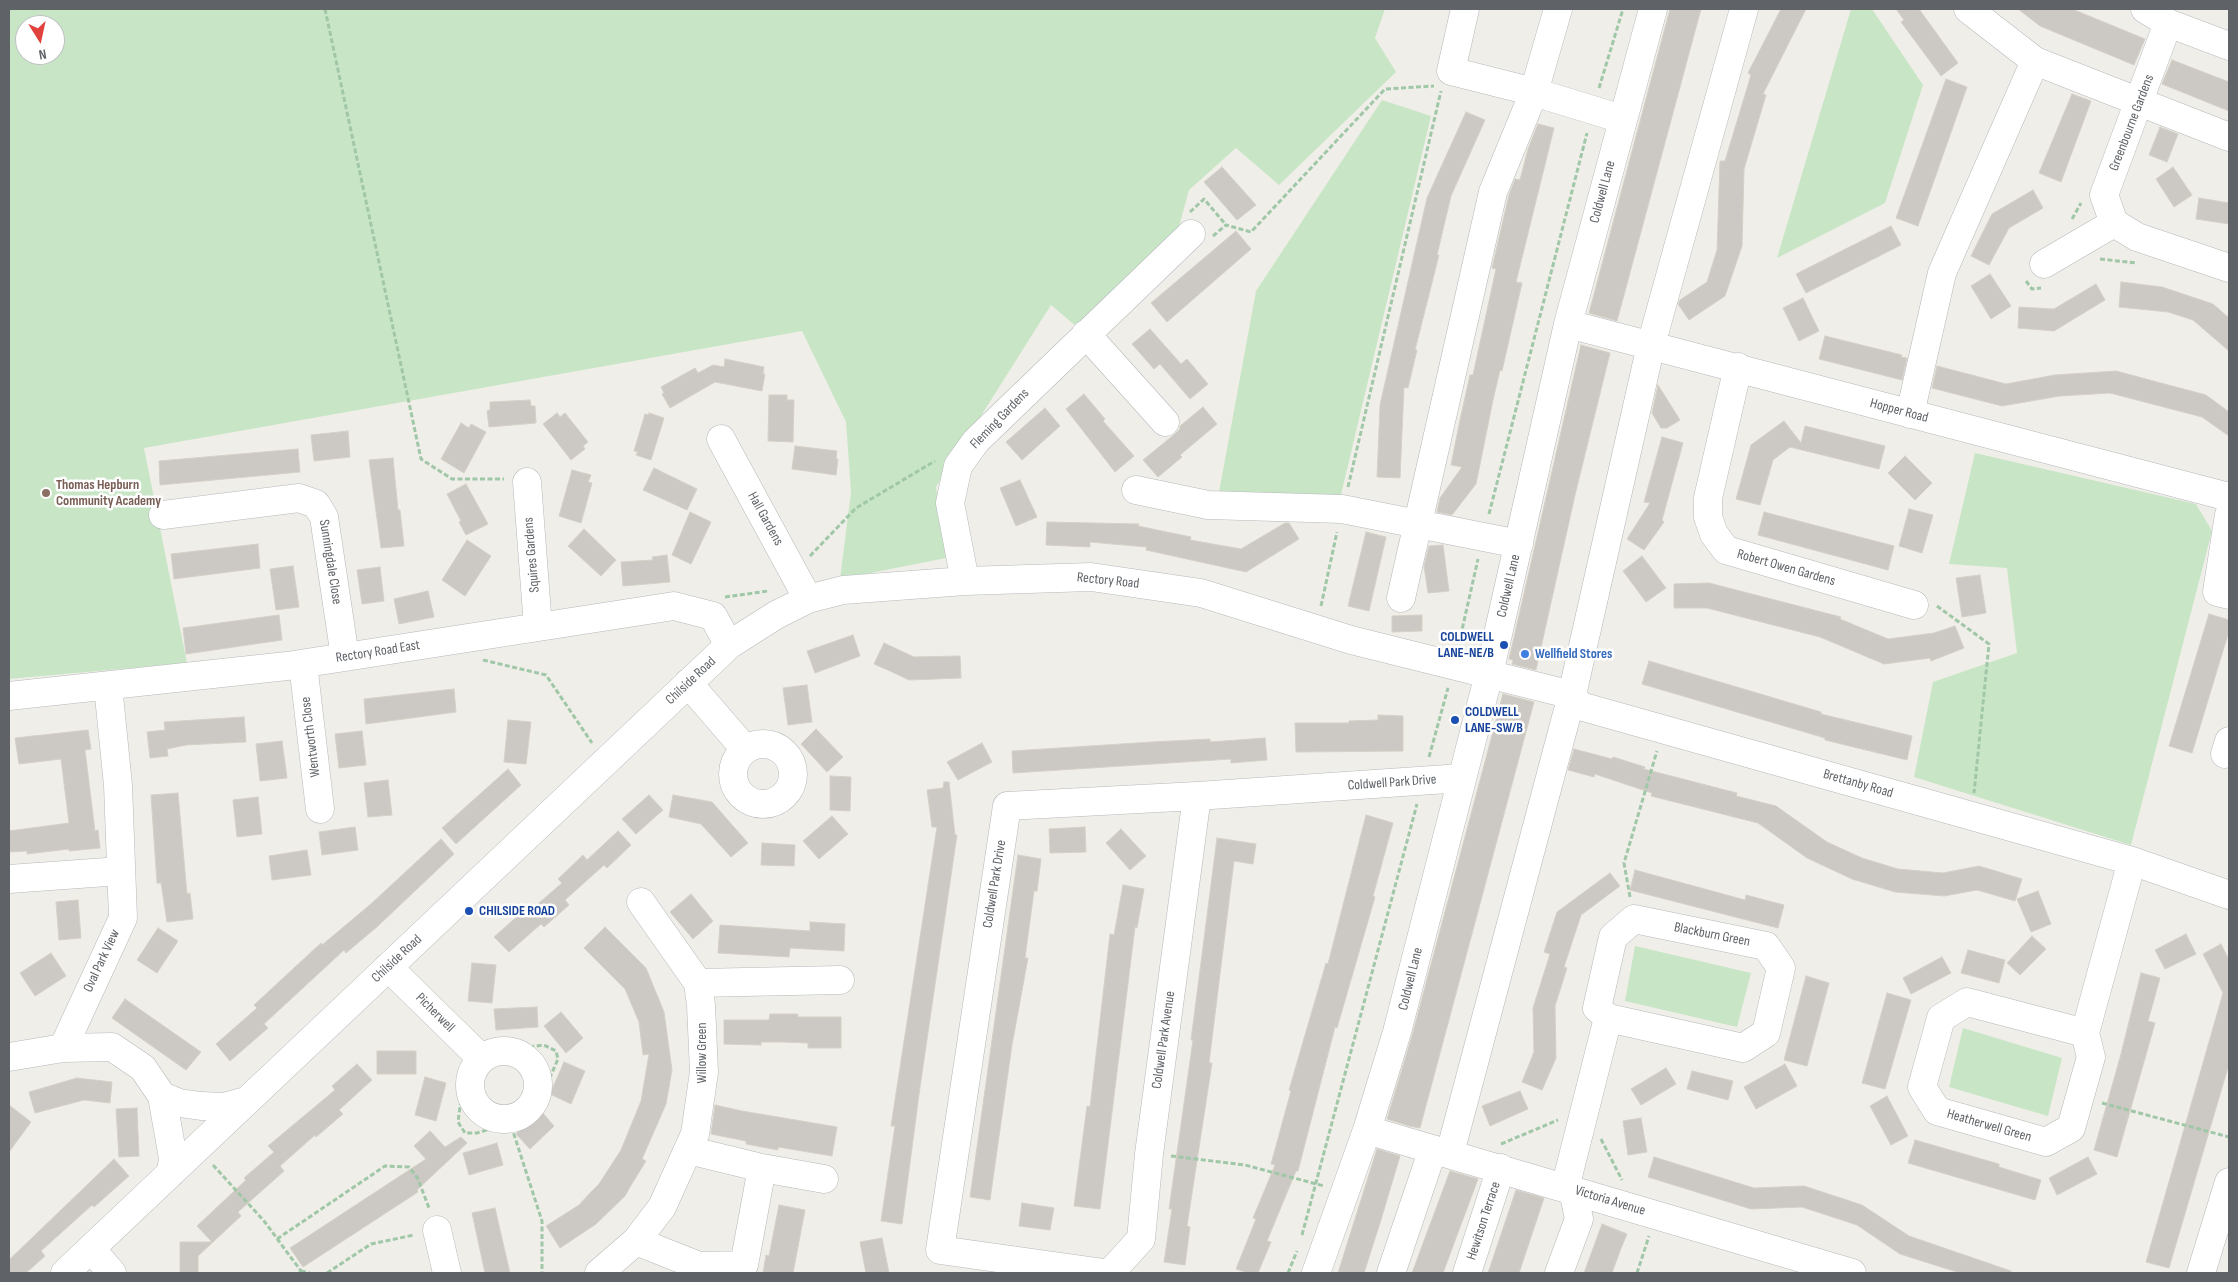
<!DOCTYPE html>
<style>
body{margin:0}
#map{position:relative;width:2238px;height:1282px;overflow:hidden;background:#f0eee8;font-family:"Sofia Sans Condensed",sans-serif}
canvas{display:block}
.frame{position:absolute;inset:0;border:10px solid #5f6367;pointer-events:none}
.north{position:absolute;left:15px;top:15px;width:50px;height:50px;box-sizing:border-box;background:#fff;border:1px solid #bfc1c2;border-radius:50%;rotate:170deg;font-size:14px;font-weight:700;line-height:20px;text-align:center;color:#5f6367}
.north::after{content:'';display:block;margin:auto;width:18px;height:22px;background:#e1423d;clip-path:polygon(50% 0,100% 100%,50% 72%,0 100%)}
</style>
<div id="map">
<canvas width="2238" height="1282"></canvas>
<div class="frame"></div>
<div class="north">N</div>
</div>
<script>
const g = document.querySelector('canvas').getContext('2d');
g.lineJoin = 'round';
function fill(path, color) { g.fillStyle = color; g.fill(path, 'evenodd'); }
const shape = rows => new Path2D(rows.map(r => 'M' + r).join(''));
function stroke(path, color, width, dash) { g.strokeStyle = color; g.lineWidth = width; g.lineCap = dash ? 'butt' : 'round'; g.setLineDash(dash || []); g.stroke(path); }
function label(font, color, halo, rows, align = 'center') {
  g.font = font + ' "Sofia Sans Condensed",sans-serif'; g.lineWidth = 5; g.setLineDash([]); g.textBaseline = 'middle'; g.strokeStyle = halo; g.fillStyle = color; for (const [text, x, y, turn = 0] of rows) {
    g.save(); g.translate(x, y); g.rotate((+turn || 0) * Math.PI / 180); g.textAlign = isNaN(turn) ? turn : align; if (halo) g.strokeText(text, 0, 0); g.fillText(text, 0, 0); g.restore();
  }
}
fill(shape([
 [9,9,1385,9,1375,38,1396,72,1279,185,1236,148,1189,190,1177,234,1077,327,1051,305,936,487,946,558,840,579,851,492,846,422,802,331,144,448,187,663,9,679],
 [25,25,55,25,55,55,25,55],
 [1851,9,1872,9,1923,85,1885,203,1777,258],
 [1382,100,1431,116,1340,499,1219,492,1256,291],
 [1975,453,2196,504,2212,531,2131,845,1914,777,1933,682,2017,653,2007,568,1949,564],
 [1635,946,1751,973,1737,1027,1625,1001],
 [1963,1028,2062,1058,2048,1116,1949,1087]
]), '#c8e6c6');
const building = shape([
 [1670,9,1701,9,1617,321,1589,313,1670,9],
 [1781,9,1806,9,1763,94,1766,95,1744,169,1742,246,1725,296,1689,320,1678,304,1680,300,1707,282,1717,250,1720,161,1725,161,1751,75,1748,73,1781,9],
 [1896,9,1919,9,1958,63,1941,76,1901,22,1904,20,1896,9],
 [2018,9,2072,9,2145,39,2134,65,2040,26,2018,9],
 [2172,60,2229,82,2229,111,2162,84,2172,60],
 [1946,79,1967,87,1918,226,1896,218,1946,79],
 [2072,94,2091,101,2061,182,2039,173,2072,94],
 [1466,112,1485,120,1451,196,1437,255,1439,255,1415,350,1417,350,1408,388,1404,387,1400,478,1377,477,1380,405,1427,198,1466,112],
 [1538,124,1554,128,1516,282,1522,283,1502,371,1500,370,1493,400,1476,484,1452,515,1437,512,1440,498,1462,467,1451,465,1460,420,1470,375,1473,375,1496,269,1492,268,1509,195,1515,179,1520,180,1528,149,1538,124],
 [2160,127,2178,134,2167,162,2149,155,2160,127],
 [1222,167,1256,205,1237,220,1204,182,1222,167],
 [2173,167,2192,195,2174,207,2156,179,2173,167],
 [2033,190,2043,208,2009,228,1989,265,1971,256,1992,214,2033,190],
 [2199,198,2229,203,2229,224,2196,219,2199,198],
 [1891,226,1901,245,1806,293,1796,274,1891,226],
 [1236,231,1251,249,1167,322,1151,303,1236,231],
 [1990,274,2011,306,1991,319,1971,286,1990,274],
 [2121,282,2162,287,2213,304,2229,318,2229,351,2193,320,2168,312,2119,307,2121,282],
 [2096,284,2105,300,2054,331,2018,328,2019,307,2054,309,2096,284],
 [1803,298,1819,331,1799,341,1783,308,1803,298],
 [1150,329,1181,364,1187,359,1208,384,1190,399,1160,364,1154,369,1132,344,1150,329],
 [1825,336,1902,355,1901,357,1907,358,1902,380,1819,359,1825,336],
 [1581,345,1610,353,1575,495,1536,670,1512,664,1513,660,1509,659,1581,345],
 [725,359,764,367,763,374,765,374,762,391,715,382,670,408,662,394,664,393,661,387,695,368,698,373,713,365,724,367,725,359],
 [1937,366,2006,384,2055,375,2116,371,2206,395,2229,412,2229,436,2202,417,2110,393,2060,396,2002,406,1932,388,1937,366],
 [1658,385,1680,420,1667,428,1661,428,1652,413,1658,385],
 [1084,394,1105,419,1103,421,1134,456,1115,472,1066,409,1084,394],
 [769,395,787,395,787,400,794,400,793,442,768,441,769,395],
 [530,400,531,406,535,406,536,423,489,427,487,411,490,410,490,402,530,400],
 [1203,407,1217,424,1180,455,1182,457,1158,477,1143,460,1176,433,1180,429,1180,426,1203,407],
 [1045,408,1060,426,1022,460,1006,442,1045,408],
 [557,413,560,417,565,413,588,442,583,446,585,449,571,460,543,424,557,413],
 [649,413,664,418,651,460,636,455,638,452,634,451,645,414,649,415,649,413],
 [1784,421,1801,443,1805,426,1885,446,1879,469,1790,447,1773,460,1760,505,1736,499,1751,445,1784,421],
 [461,423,469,428,471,424,486,432,464,473,441,459,461,423],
 [348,431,350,457,314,461,311,435,348,431],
 [1662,437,1683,443,1662,520,1664,522,1644,550,1627,539,1650,503,1644,502,1662,437],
 [795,446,837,451,836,459,838,459,836,475,792,469,795,446],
 [298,449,300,472,160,485,159,461,298,449],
 [1905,456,1932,483,1915,500,1888,473,1905,456],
 [393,458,398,510,400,510,404,546,381,548,369,460,393,458],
 [654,468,697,489,687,510,643,490,654,468],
 [572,470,591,475,588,482,592,483,581,523,559,516,572,470],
 [1020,480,1037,517,1016,526,1000,488,1020,480],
 [466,484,488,524,466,535,459,522,461,521,447,494,466,484],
 [1909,509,1933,515,1922,553,1899,546,1909,509],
 [690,512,711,522,691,564,672,555,690,512],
 [1764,512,1894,546,1888,570,1758,535,1764,512],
 [1047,522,1139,524,1138,526,1191,537,1190,540,1241,549,1285,523,1289,523,1299,539,1246,572,1146,550,1147,547,1090,542,1090,547,1046,545,1047,522],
 [584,529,616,560,601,576,568,546,584,529],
 [1366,532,1386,537,1369,611,1348,606,1366,532],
 [467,540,491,556,465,596,442,580,467,540],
 [258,544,260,568,174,579,171,554,258,544],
 [1443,545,1449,591,1428,593,1424,566,1429,546,1443,545],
 [667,555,670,582,623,586,621,562,653,560,652,557,667,555],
 [1642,556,1666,588,1646,602,1623,571,1642,556],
 [293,566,299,607,276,610,270,569,293,566],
 [380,567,384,601,362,604,357,570,380,567],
 [1980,575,1986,613,1962,617,1956,578,1980,575],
 [1709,583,1841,617,1840,619,1888,639,1934,633,1955,626,1964,648,1931,661,1930,658,1884,664,1820,637,1707,608,1674,608,1674,584,1709,583],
 [428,591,434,617,399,624,394,599,428,591],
 [2209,614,2229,620,2229,631,2192,753,2169,746,2209,614],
 [279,615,282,640,186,654,183,628,279,615],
 [1422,615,1422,631,1392,632,1392,616,1422,615],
 [853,635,860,656,815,673,807,651,853,635],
 [884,643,914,657,960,656,961,678,909,680,890,671,874,664,884,643],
 [1649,661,1821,712,1821,714,1912,736,1907,760,1825,740,1825,738,1642,684,1649,661],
 [807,685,812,722,788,725,783,688,807,685],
 [454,689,456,712,366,724,364,699,454,689],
 [1503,694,1534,702,1420,1128,1409,1126,1387,1119,1412,1036,1503,694],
 [1378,715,1403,716,1403,751,1296,752,1295,723,1349,723,1349,721,1378,720,1378,715],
 [244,717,246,742,186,745,167,749,168,756,150,758,147,732,165,730,164,722,244,717],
 [508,720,531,722,526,764,504,762,508,720],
 [816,729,843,757,827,772,801,744,816,729],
 [88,730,91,749,85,750,95,831,98,830,100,848,69,851,69,849,27,854,27,851,9,852,9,831,69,823,61,759,19,764,15,738,88,730],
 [362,731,366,765,339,768,335,734,362,731],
 [1265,738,1267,760,1231,763,1231,759,1013,773,1012,751,1152,742,1210,739,1210,742,1265,738],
 [282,741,287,778,260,781,256,744,282,741],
 [982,743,992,762,958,780,947,762,982,743],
 [1574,749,1612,759,1613,757,1645,767,1644,769,1737,793,1736,796,1776,806,1827,842,1862,858,1898,869,1943,873,1979,866,2022,879,2015,901,1977,890,1944,896,1895,892,1852,879,1807,858,1758,823,1651,796,1652,793,1595,774,1594,777,1568,770,1574,749],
 [508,769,521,785,456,844,442,828,508,769],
 [830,776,851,777,850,811,830,810,830,776],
 [388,780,392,815,368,817,364,783,388,780],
 [944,782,949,782,955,835,957,835,920,1087,902,1224,881,1221,895,1126,891,1126,937,827,932,827,927,790,943,788,944,782],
 [178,793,187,894,190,893,193,919,167,922,161,883,157,883,151,795,178,793],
 [649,795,663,810,636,834,622,819,649,795],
 [673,795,712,802,748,843,731,857,701,824,669,817,673,795],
 [258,797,262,834,237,837,233,800,258,797],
 [1366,815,1393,823,1373,896,1375,897,1337,1028,1335,1027,1298,1171,1296,1171,1267,1241,1271,1242,1258,1273,1248,1273,1236,1269,1256,1219,1253,1218,1275,1165,1271,1164,1291,1091,1289,1090,1326,963,1328,964,1366,815],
 [832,816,848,834,819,859,803,841,832,816],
 [355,827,358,850,322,855,319,832,355,827],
 [1085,827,1086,852,1050,853,1049,829,1085,827],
 [1121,829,1146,856,1130,870,1106,843,1121,829],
 [618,831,631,845,607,868,604,865,565,900,569,905,544,927,541,924,509,952,494,937,521,913,524,916,562,883,558,879,583,855,587,860,618,831],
 [1217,838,1256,844,1253,864,1234,861,1209,1063,1212,1063,1187,1226,1190,1227,1185,1265,1164,1262,1172,1209,1169,1209,1193,1040,1191,1040,1217,838],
 [441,839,454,854,378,926,346,953,344,950,264,1024,268,1028,230,1061,216,1044,257,1008,254,1005,321,943,322,945,372,903,441,839],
 [762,843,795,845,794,866,761,865,762,843],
 [307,850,311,875,272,880,269,856,307,850],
 [1018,855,1041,859,1037,891,1034,891,1025,958,1028,958,1012,1045,990,1200,970,1197,1018,855],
 [1635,870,1745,900,1746,895,1784,905,1778,928,1630,890,1635,870],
 [1610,873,1620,886,1581,915,1564,967,1567,968,1555,1006,1556,1058,1542,1090,1522,1082,1534,1052,1533,1008,1550,954,1544,952,1557,912,1610,873],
 [1123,885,1144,889,1137,928,1135,927,1100,1209,1074,1206,1087,1106,1090,1107,1110,934,1114,935,1123,885],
 [2038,891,2051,924,2031,932,2017,899,2038,891],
 [691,894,713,921,693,939,670,912,691,894],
 [78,900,81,938,59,940,56,902,78,900],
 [810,922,845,924,844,951,790,948,789,957,718,953,720,925,810,931,810,922],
 [605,927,646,968,664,1012,672,1070,666,1104,642,1159,646,1161,630,1187,625,1196,596,1224,560,1248,546,1226,579,1205,590,1193,599,1184,621,1150,641,1101,649,1054,643,1055,639,1022,625,989,584,948,605,927],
 [158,928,178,941,157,973,137,960,158,928],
 [2186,934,2196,954,2165,969,2155,950,2186,934],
 [2032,936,2046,949,2020,975,2007,963,2032,936],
 [2221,944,2229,960,2229,1064,2169,1268,2146,1262,2223,993,2203,954,2221,944],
 [1968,950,2005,960,1999,983,1961,973,1968,950],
 [51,953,66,976,35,996,20,973,51,953],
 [1942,957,1951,973,1911,994,1903,978,1942,957],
 [472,963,496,965,492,1003,468,1001,472,963],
 [2141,973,2160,978,2148,1021,2155,1023,2117,1157,2094,1150,2121,1054,2141,973],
 [1806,976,1829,983,1807,1066,1784,1060,1806,976],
 [1887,993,1911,1000,1885,1089,1862,1083,1887,993],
 [125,999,201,1052,186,1070,112,1018,125,999],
 [537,1007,538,1027,496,1030,494,1009,537,1007],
 [561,1012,583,1038,566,1053,544,1026,561,1012],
 [770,1014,798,1014,798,1017,841,1017,841,1048,808,1048,808,1043,783,1042,761,1042,761,1045,724,1044,724,1020,769,1020,770,1014],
 [377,1051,416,1051,416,1074,377,1074,377,1051],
 [564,1062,585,1071,571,1104,550,1094,564,1062],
 [357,1064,372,1080,339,1110,343,1114,316,1137,315,1135,280,1166,284,1171,238,1212,241,1216,198,1256,198,1273,180,1273,180,1242,212,1242,197,1226,246,1180,244,1178,274,1152,268,1146,335,1090,332,1086,357,1064],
 [1785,1064,1797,1086,1756,1109,1744,1087,1785,1064],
 [1666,1068,1676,1084,1641,1105,1631,1089,1666,1068],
 [1692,1071,1733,1081,1728,1100,1687,1089,1692,1071],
 [425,1077,446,1083,436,1121,415,1115,425,1077],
 [77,1078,112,1082,110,1103,84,1100,35,1113,29,1092,77,1078],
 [1520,1091,1528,1109,1490,1126,1482,1106,1520,1091],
 [1887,1096,1908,1136,1891,1145,1870,1106,1887,1096],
 [9,1105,31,1122,9,1152,9,1105],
 [715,1105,742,1111,837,1127,832,1156,778,1147,778,1150,746,1144,746,1141,711,1134,715,1105],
 [137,1108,139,1156,119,1157,116,1109,137,1108],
 [541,1111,554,1126,530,1149,516,1134,541,1111],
 [1641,1118,1647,1152,1628,1155,1623,1121,1641,1118],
 [430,1131,445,1147,461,1137,467,1143,417,1190,418,1192,303,1267,290,1248,426,1159,414,1146,430,1131],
 [1915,1140,1999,1164,1999,1167,2041,1180,2035,1200,1908,1163,1915,1140],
 [497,1143,503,1165,469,1175,463,1153,497,1143],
 [1377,1149,1400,1156,1380,1223,1364,1273,1338,1273,1377,1149],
 [1654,1157,1754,1188,1804,1186,1862,1205,1909,1236,2011,1271,2011,1273,1960,1273,1900,1254,1857,1225,1802,1207,1751,1209,1648,1177,1654,1157],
 [2088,1157,2097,1174,2057,1195,2049,1178,2088,1157],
 [114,1159,129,1176,94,1207,92,1205,41,1251,45,1256,26,1273,9,1273,9,1260,114,1159],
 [1450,1171,1478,1179,1443,1273,1412,1273,1450,1171],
 [1516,1190,1544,1198,1519,1273,1488,1273,1516,1190],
 [1022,1203,1054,1208,1050,1230,1019,1226,1022,1203],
 [779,1205,805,1210,793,1273,763,1273,766,1255,769,1256,779,1205],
 [495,1208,510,1273,485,1273,472,1213,495,1208],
 [1602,1224,1627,1234,1620,1251,1612,1273,1584,1273,1602,1224],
 [882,1238,889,1273,866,1273,860,1242,882,1238]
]);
fill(building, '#ccc9c4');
stroke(building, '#d5d0c6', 1);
const minor = shape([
 [1465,9,1451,71,1534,92,1622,119],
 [1968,9,2035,61,2229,137],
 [2145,9,2168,23,2229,46],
 [2168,23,2104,195,2114,223,2137,237,2229,268],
 [2044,264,2114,223],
 [1568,324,2229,497],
 [1086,334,1165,422],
 [1738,367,1708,498,1708,517,1714,534,1726,550,1914,605],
 [1910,414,1942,273,2035,61],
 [721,439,808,599],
 [527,482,538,627],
 [1136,490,1208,505,1342,509,1519,544],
 [163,515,299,498,316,504,324,517,345,657],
 [2229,515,2217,592,2229,595],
 [965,581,950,503,958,466,976,441,1191,234],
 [1401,598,1493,192,1534,92,1558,9],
 [303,664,320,809],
 [688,683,745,749],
 [9,696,287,666,674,606,713,616,729,645],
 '733 774a30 30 0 1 1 60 0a30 30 0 1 1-60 0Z',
 [2225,754,2229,741],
 [9,879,121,871],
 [388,967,481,1058],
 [698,983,840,980],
 [2085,1033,1967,1002,1941,1018,1922,1087,1937,1111,2046,1142,2071,1128,2091,1057,2085,1033,2132,861],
 [63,1048,123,918,118,785,108,686],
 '470 1085a34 34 0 1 1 68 0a34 34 0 1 1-68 0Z',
 [9,1057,63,1048,112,1047,143,1068,162,1096,173,1158,171,1173],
 [162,1096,179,1103,201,1106,224,1107,246,1101],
 [1367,1130,1852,1273],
 [1450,1153,1572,695,1651,345,1744,9],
 [762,1168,824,1179],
 [1565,1188,1608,1018,1597,1008,1613,937,1634,919,1766,946,1781,968,1766,1033,1743,1048,1608,1018],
 [437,1230,447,1273],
 [636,1241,699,1266,744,1265,762,1168,688,1150],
 [91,1249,112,1273],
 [65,1273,729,645,776,615,808,599,843,590,965,581,1091,577,1201,593,1351,640,1572,695,1580,706,2132,861,2229,895],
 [599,1273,636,1241,662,1207,695,1134,704,1072,701,1005,698,983,641,902],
 [1104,1273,940,1250,1007,806,1197,796,1462,778],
 [1110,1273,1141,1239,1149,1154,1197,796],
 [1316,1273,1367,1130,1397,1032,1489,674,1568,324,1653,9],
 [1391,1273,1433,1149],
 [1467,1273,1501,1168],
 [1559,1273,1579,1219,1573,1190],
 [2201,1273,2229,1182]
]);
stroke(minor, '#b5b8bb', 29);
stroke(shape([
 [325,9,421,459,452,479,504,479],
 [1599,88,1623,9],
 [1190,212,1204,199,1226,225],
 [2072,219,2081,203],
 [1213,236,1226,225,1251,232,1385,89,1434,86],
 [2100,259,2136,263],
 [2026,281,2032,289,2041,288],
 [1348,487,1441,91],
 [1489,514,1587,133],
 [810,556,856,508,935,461],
 [725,597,768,591],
 [1321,606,1337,532],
 [1937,606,1989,644,1974,793],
 [1459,643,1478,559],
 [483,660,546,675,592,743],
 [1429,757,1448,688],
 [1630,897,1624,863,1657,751],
 [507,1050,544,1045,556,1051,558,1059,551,1075,538,1083],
 [469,1079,461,1099,458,1122,465,1133,477,1133,493,1128,509,1119,542,1221,542,1273],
 [2102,1103,2229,1137],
 [1601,1139,1622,1180],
 [1501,1144,1558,1120],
 [1171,1156,1245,1165,1324,1186],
 [213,1165,264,1221,301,1271,298,1273],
 [1302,1235,1417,804],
 [277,1239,385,1166,409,1167,418,1179,429,1208],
 [301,1271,310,1273],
 [327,1273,371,1244,414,1235],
 [1288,1273,1297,1251],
 [1637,1273,1649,1236]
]), '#a0c7a8', 3, [5, 2.5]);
stroke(minor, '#fff', 28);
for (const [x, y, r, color] of [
 [46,493,5,"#8d6e63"],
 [1504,645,5,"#1a4fb4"],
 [1525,654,5,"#3f7fe0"],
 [1455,720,5,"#1a4fb4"],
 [469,911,5,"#1a4fb4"]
]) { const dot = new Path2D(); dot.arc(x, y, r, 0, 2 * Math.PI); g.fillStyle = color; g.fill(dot); stroke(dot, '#fff', 2); }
label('14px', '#5f6367', '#fff', [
 ["Greenbourne Gardens",2132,123,-69],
 ["Coldwell Lane",1603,192,-75],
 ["Hopper Road",1899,411,15],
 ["Fleming Gardens",1000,419,-46],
 ["Hall Gardens",765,519,61],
 ["Squires Gardens",532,555,-95],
 ["Sunningdale Close",330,562,81],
 ["Robert Owen Gardens",1786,568,16],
 ["Rectory Road",1108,581,6],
 ["Coldwell Lane",1509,586,-77],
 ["Rectory Road East",378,652,-9],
 ["Chilside Road",691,681,-43],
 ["Wentworth Close",311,737,-97],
 ["Coldwell Park Drive",1392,783,-4],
 ["Brettanby Road",1858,784,16],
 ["Coldwell Park Drive",995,884,-81],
 ["Blackburn Green",1712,935,11],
 ["Chilside Road",397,959,-43],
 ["Oval Park View",102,961,-65],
 ["Coldwell Lane",1411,979,-76],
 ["Picherwell",435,1013,45],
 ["Coldwell Park Avenue",1164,1040,-82],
 ["Willow Green",702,1053,-90],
 ["Heatherwell Green",1989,1126,16],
 ["Victoria Avenue",1610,1201,17],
 ["Hewitson Terrace",1484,1221,-72]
]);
label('bold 14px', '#785e54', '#fff', [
 ["Thomas Hepburn",56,485],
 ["Community Academy",56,501]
], 'left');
label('bold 14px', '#164399', '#fff', [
 ["COLDWELL",1494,637,"right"],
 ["LANE-NE/B",1494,653,"right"],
 ["COLDWELL",1465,712],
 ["LANE-SW/B",1465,728],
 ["CHILSIDE ROAD",479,911]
], 'left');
label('bold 14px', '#366cbe', '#fff', [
 ["Wellfield Stores",1535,654]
], 'left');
</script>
